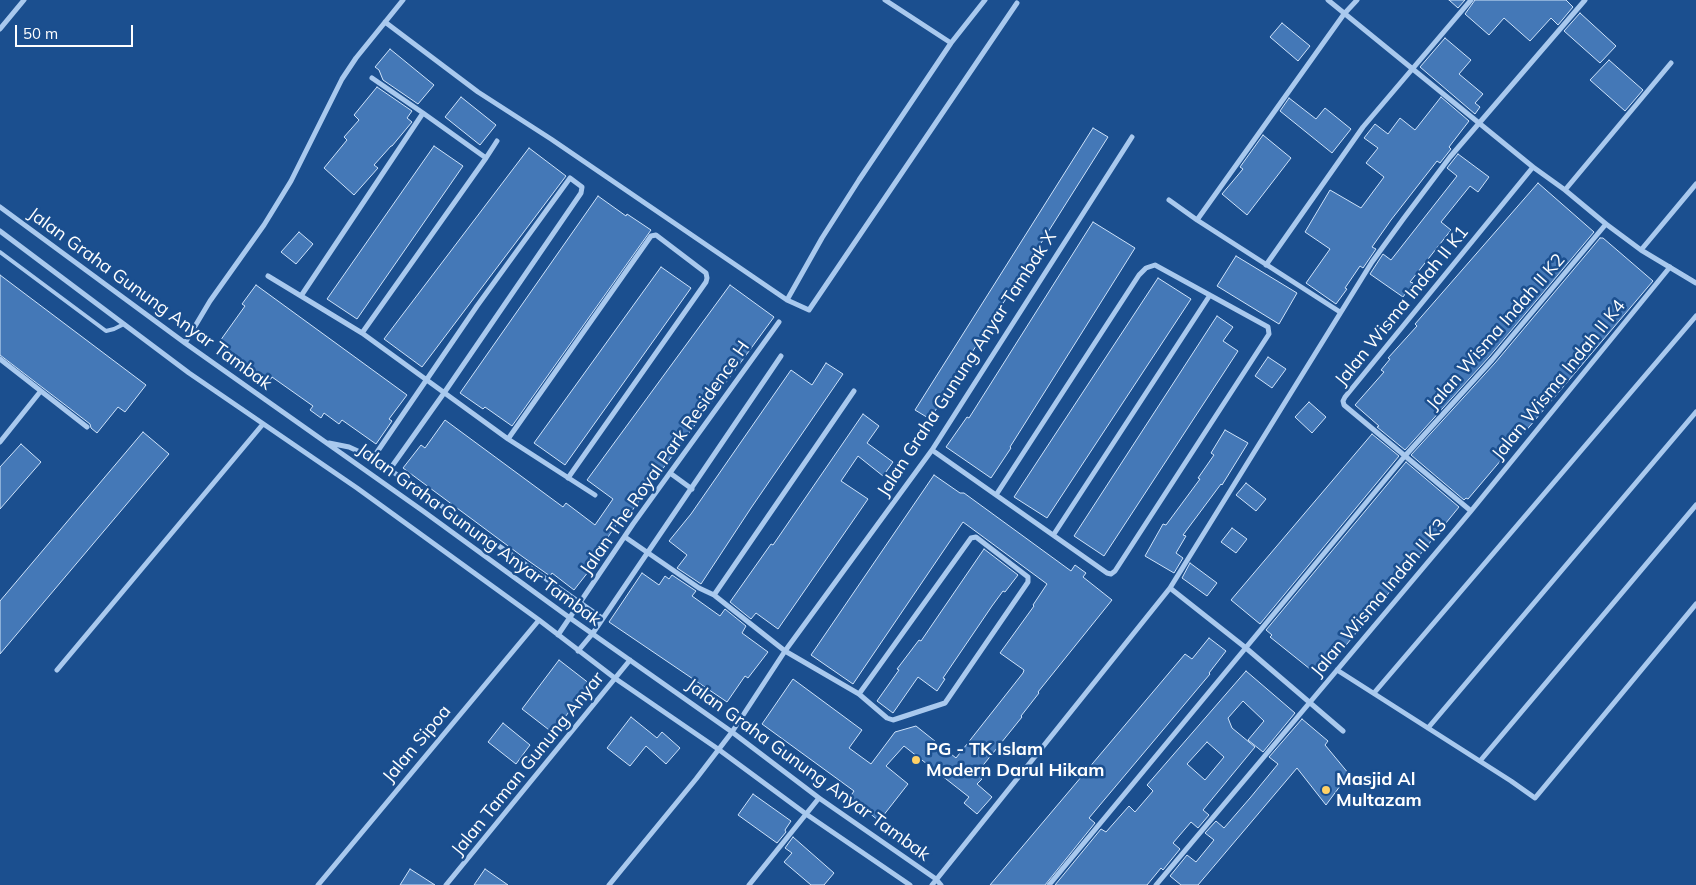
<!DOCTYPE html>
<style>
body{margin:0}
#map{position:relative;width:1696px;height:885px;overflow:hidden;background:#1b4f8f;font-family:Mulish,sans-serif}
canvas{display:block}
.scale{position:absolute;left:15px;top:25px;width:118px;height:22px;box-sizing:border-box;border:2px solid #fff;border-top:0;padding-left:6px;font-size:15px;line-height:18px;white-space:nowrap;color:#fff;-webkit-text-stroke:4px #1b4f8f;paint-order:stroke}
</style>
<div id="map">
<canvas width="1696" height="885"></canvas>
<div class="scale">50 m</div>
</div>
<script>
const g = document.querySelector('canvas').getContext('2d');
g.lineJoin = 'round';
function fill(path, color) { g.fillStyle = color; g.fill(path, 'evenodd'); }
const shape = rows => new Path2D(rows.map(r => 'M' + r).join(''));
function stroke(path, color, width, dash) { g.strokeStyle = color; g.lineWidth = width; g.lineCap = dash ? 'butt' : 'round'; g.setLineDash(dash || []); g.stroke(path); }
function label(font, color, halo, rows, align = 'center') {
  g.font = font + ' Mulish,sans-serif'; g.lineWidth = 5; g.setLineDash([]); g.textBaseline = 'middle'; g.strokeStyle = halo; g.fillStyle = color; for (const [text, x, y, turn = 0] of rows) {
    g.save(); g.translate(x, y); g.rotate((+turn || 0) * Math.PI / 180); g.textAlign = isNaN(turn) ? turn : align; if (halo) g.strokeText(text, 0, 0); g.fillText(text, 0, 0); g.restore();
  }
}
const building = shape([
 [1449,0,1465,0,1458,8,1449,0],
 [1475,0,1566,0,1573,7,1558,25,1551,18,1530,41,1504,18,1489,35,1465,14,1475,0],
 [1580,13,1616,46,1600,63,1564,31,1580,13],
 [1282,23,1310,46,1298,61,1270,37,1282,23],
 [1445,38,1471,60,1459,74,1483,94,1475,103,1480,107,1475,114,1420,67,1445,38],
 [390,49,434,85,418,104,383,80,379,70,375,67,390,49],
 [1609,60,1643,90,1625,111,1590,80,1609,60],
 [377,87,412,111,407,118,412,122,392,146,391,146,374,165,378,168,354,195,324,168,347,140,344,137,359,120,354,115,377,87],
 [461,97,496,125,480,145,445,117,461,97],
 [1441,97,1469,121,1449,147,1451,149,1440,163,1437,161,1391,220,1372,247,1376,249,1363,268,1360,266,1345,288,1347,289,1336,304,1306,283,1330,249,1305,232,1330,190,1361,208,1384,177,1366,163,1378,148,1364,138,1375,124,1388,134,1400,118,1415,130,1441,97],
 [1289,98,1316,119,1325,108,1351,129,1332,153,1280,111,1289,98],
 [1093,128,1108,137,930,419,915,410,1093,128],
 [1263,135,1291,158,1247,215,1222,194,1243,169,1240,167,1263,135],
 [434,146,463,166,357,319,327,299,434,146],
 [529,148,566,176,422,367,384,339,529,148],
 [1458,154,1489,177,1478,192,1470,186,1441,222,1451,230,1410,282,1413,283,1403,297,1370,274,1383,254,1391,260,1457,176,1447,168,1458,154],
 [1538,183,1594,232,1489,357,1405,450,1377,427,1379,426,1355,405,1384,372,1381,370,1390,359,1388,358,1417,326,1415,324,1538,183],
 [598,196,626,216,627,214,651,230,512,426,485,407,483,409,460,393,598,196],
 [1093,222,1135,248,1027,420,1010,447,1011,448,991,478,946,447,967,417,969,418,1093,222],
 [299,232,313,244,296,264,281,252,299,232],
 [1600,238,1603,238,1653,281,1468,499,1466,498,1464,500,1411,455,1495,363,1600,238],
 [1236,256,1297,293,1279,324,1217,286,1236,256],
 [661,267,691,288,565,465,534,443,661,267],
 [0,275,146,385,125,412,118,407,97,433,91,428,90,424,0,355,0,275],
 [1158,278,1191,299,1047,518,1014,497,1158,278],
 [256,285,407,395,389,419,392,421,376,444,342,420,339,424,324,413,321,418,310,410,313,406,272,377,269,382,224,349,226,345,220,341,245,306,242,304,256,285],
 [730,285,774,317,631,512,627,509,589,565,592,567,574,590,552,573,550,576,523,557,403,468,421,445,425,448,445,420,563,507,566,503,595,525,613,499,587,480,730,285],
 [1217,316,1233,327,1223,341,1238,351,1104,556,1074,536,1217,316],
 [1268,357,1286,369,1272,388,1255,376,1268,357],
 [826,363,843,374,751,508,701,584,677,568,687,555,669,541,691,514,791,370,812,385,826,363],
 [1309,402,1326,417,1312,433,1295,417,1309,402],
 [863,414,879,426,867,443,893,462,883,476,858,456,841,481,868,499,778,629,756,613,751,619,730,602,771,544,773,545,863,414],
 [1225,430,1248,443,1222,485,1221,484,1183,535,1186,536,1176,553,1183,558,1174,573,1145,556,1163,524,1166,525,1200,479,1198,478,1214,455,1211,453,1225,430],
 [143,432,169,454,0,654,0,601,143,432],
 [1372,434,1399,456,1260,624,1231,600,1372,434],
 [21,444,41,462,0,509,0,467,21,444],
 [1406,462,1459,507,1320,677,1270,637,1272,635,1266,630,1406,462],
 [934,475,960,493,964,493,1071,571,1075,565,1086,573,1083,577,1112,600,1038,692,1039,693,1021,716,1022,717,976,774,982,779,977,784,992,797,977,814,964,803,969,797,904,746,886,766,908,784,879,821,850,797,854,791,762,724,793,679,862,730,849,748,871,764,895,732,916,726,956,758,1023,673,1024,670,1000,653,1034,606,1033,605,1047,584,963,522,853,684,811,655,934,475],
 [1246,483,1266,499,1256,511,1236,495,1246,483],
 [1232,528,1247,539,1236,553,1221,542,1232,528],
 [984,549,1018,575,1005,592,1003,591,992,606,943,678,945,679,937,691,918,677,893,713,877,701,899,670,897,669,919,640,921,641,984,549],
 [1190,563,1217,583,1207,596,1182,578,1190,563],
 [642,573,659,585,665,576,669,579,672,575,696,591,692,596,720,616,725,609,746,626,742,633,768,652,748,678,745,676,727,702,609,622,642,573],
 [1209,638,1226,651,1209,673,1210,674,1089,818,1095,823,1045,885,990,885,1185,654,1192,659,1209,638],
 [559,660,590,684,553,733,522,709,559,660],
 [1246,671,1295,713,1263,752,1248,740,1264,721,1243,701,1228,718,1232,728,1255,747,1203,810,1209,815,1198,828,1191,822,1173,843,1180,849,1163,870,1161,868,1147,885,1055,885,1101,829,1106,832,1129,806,1135,812,1153,791,1147,785,1246,671],
 [1207,742,1224,757,1205,780,1187,764,1207,742],
 [631,717,657,738,662,732,680,748,666,764,646,746,630,766,607,748,631,717],
 [1302,719,1328,741,1325,745,1349,774,1326,805,1297,768,1198,885,1181,885,1170,876,1187,855,1196,862,1214,840,1205,833,1216,821,1224,828,1250,798,1278,764,1269,757,1302,719],
 [503,723,530,745,516,764,488,742,503,723],
 [753,794,791,821,785,830,786,832,777,843,738,815,753,794],
 [793,837,834,873,824,885,811,885,784,862,792,853,785,848,793,837],
 [410,869,435,885,400,885,410,869],
 [485,869,508,885,474,885,485,869]
]);
fill(building, '#4478b7');
stroke(building, '#cfe3fa', 1);
stroke(shape([
 [0,252,106,331,114,329,124,324]
]), '#a9c9ee', 4);
stroke(shape([
 [885,0,951,43],
 [1328,0,1533,167,1565,190,1606,224,1641,250,1696,283],
 [385,22,478,92,551,139,787,300,809,310,1017,3],
 [0,29,24,0],
 [372,78,423,113],
 [1565,190,1671,63],
 [1169,200,1197,220],
 [0,207,185,343,423,511,570,618,732,732,819,798,936,879,941,885],
 [0,231,189,373,357,488,539,620,616,679,718,749,806,814,910,885],
 [1641,250,1696,184],
 [1266,265,1363,127,1471,0],
 [268,276,362,333,508,439,595,495],
 [301,296,423,113,486,158],
 [787,300,822,238,859,180,951,43,985,0],
 [1340,312,1197,220,1344,14,1357,0],
 [362,333,486,158,497,141],
 [185,343,210,301,264,225,291,181,342,79,356,58,403,0],
 [0,359,87,427],
 [508,439,651,236,656,235,706,273,707,278,706,282,568,478],
 [0,442,40,392],
 [329,443,349,447,373,458,602,618],
 [932,450,1107,573,1111,574,1115,571,1269,334,1268,327,1155,265,1146,268,1139,275,996,495],
 [373,458,477,306,570,178,582,187,581,193,444,393,390,469],
 [670,473,692,489],
 [1471,511,1344,405,1343,401,1345,397,1533,167],
 [1054,534,1210,295],
 [625,537,699,588,714,595,785,651,859,694,887,718,893,720,945,703,1028,582,1028,577,976,537,971,538,859,694],
 [1170,588,1246,648,1343,731],
 [714,595,854,391],
 [558,635,633,524,779,322],
 [578,651,593,633,781,356],
 [57,670,263,424],
 [1337,670,1511,781,1535,798,1696,604],
 [1374,693,1696,316],
 [1428,728,1696,412],
 [1480,761,1696,505],
 [318,885,539,620],
 [446,885,630,660],
 [609,885,696,779,732,732,785,651,932,450,1132,137],
 [749,885,819,798],
 [932,885,1170,588,1372,262,1404,218,1450,157,1585,0],
 [1049,885,1404,457,1492,360,1606,224],
 [1156,885,1471,511,1670,267]
]), '#a9c9ee', 5);
for (const [x, y, r, color] of [
 [916,760,5,"#ffd166"],
 [1326,790,5,"#ffd166"]
]) { const dot = new Path2D(); dot.arc(x, y, r, 0, 2 * Math.PI); g.fillStyle = color; g.fill(dot); stroke(dot, '#1b4f8f', 2); }
label('18px', '#fff', '#1b4f8f', [
 ["Jalan Graha Gunung Anyar Tambak",150,299,36],
 ["Jalan Wisma Indah II K1",1402,306,-51],
 ["Jalan Wisma Indah II K2",1496,332,-49],
 ["Jalan Graha Gunung Anyar Tambak X",967,364,-57],
 ["Jalan Wisma Indah II K4",1559,380,-51],
 ["Jalan The Royal Park Residence H",665,458,-55],
 ["Jalan Graha Gunung Anyar Tambak",479,535,36],
 ["Jalan Wisma Indah II K3",1379,598,-50],
 ["Jalan Sipoa",417,744,-50],
 ["Jalan Taman Gunung Anyar",528,764,-51],
 ["Jalan Graha Gunung Anyar Tambak",808,770,36]
]);
label('bold 18px', '#fff', '#1b4f8f', [
 ["PG - TK Islam",926,750],
 ["Modern Darul Hikam",926,771],
 ["Masjid Al",1336,780],
 ["Multazam",1336,801]
], 'left');
</script>
